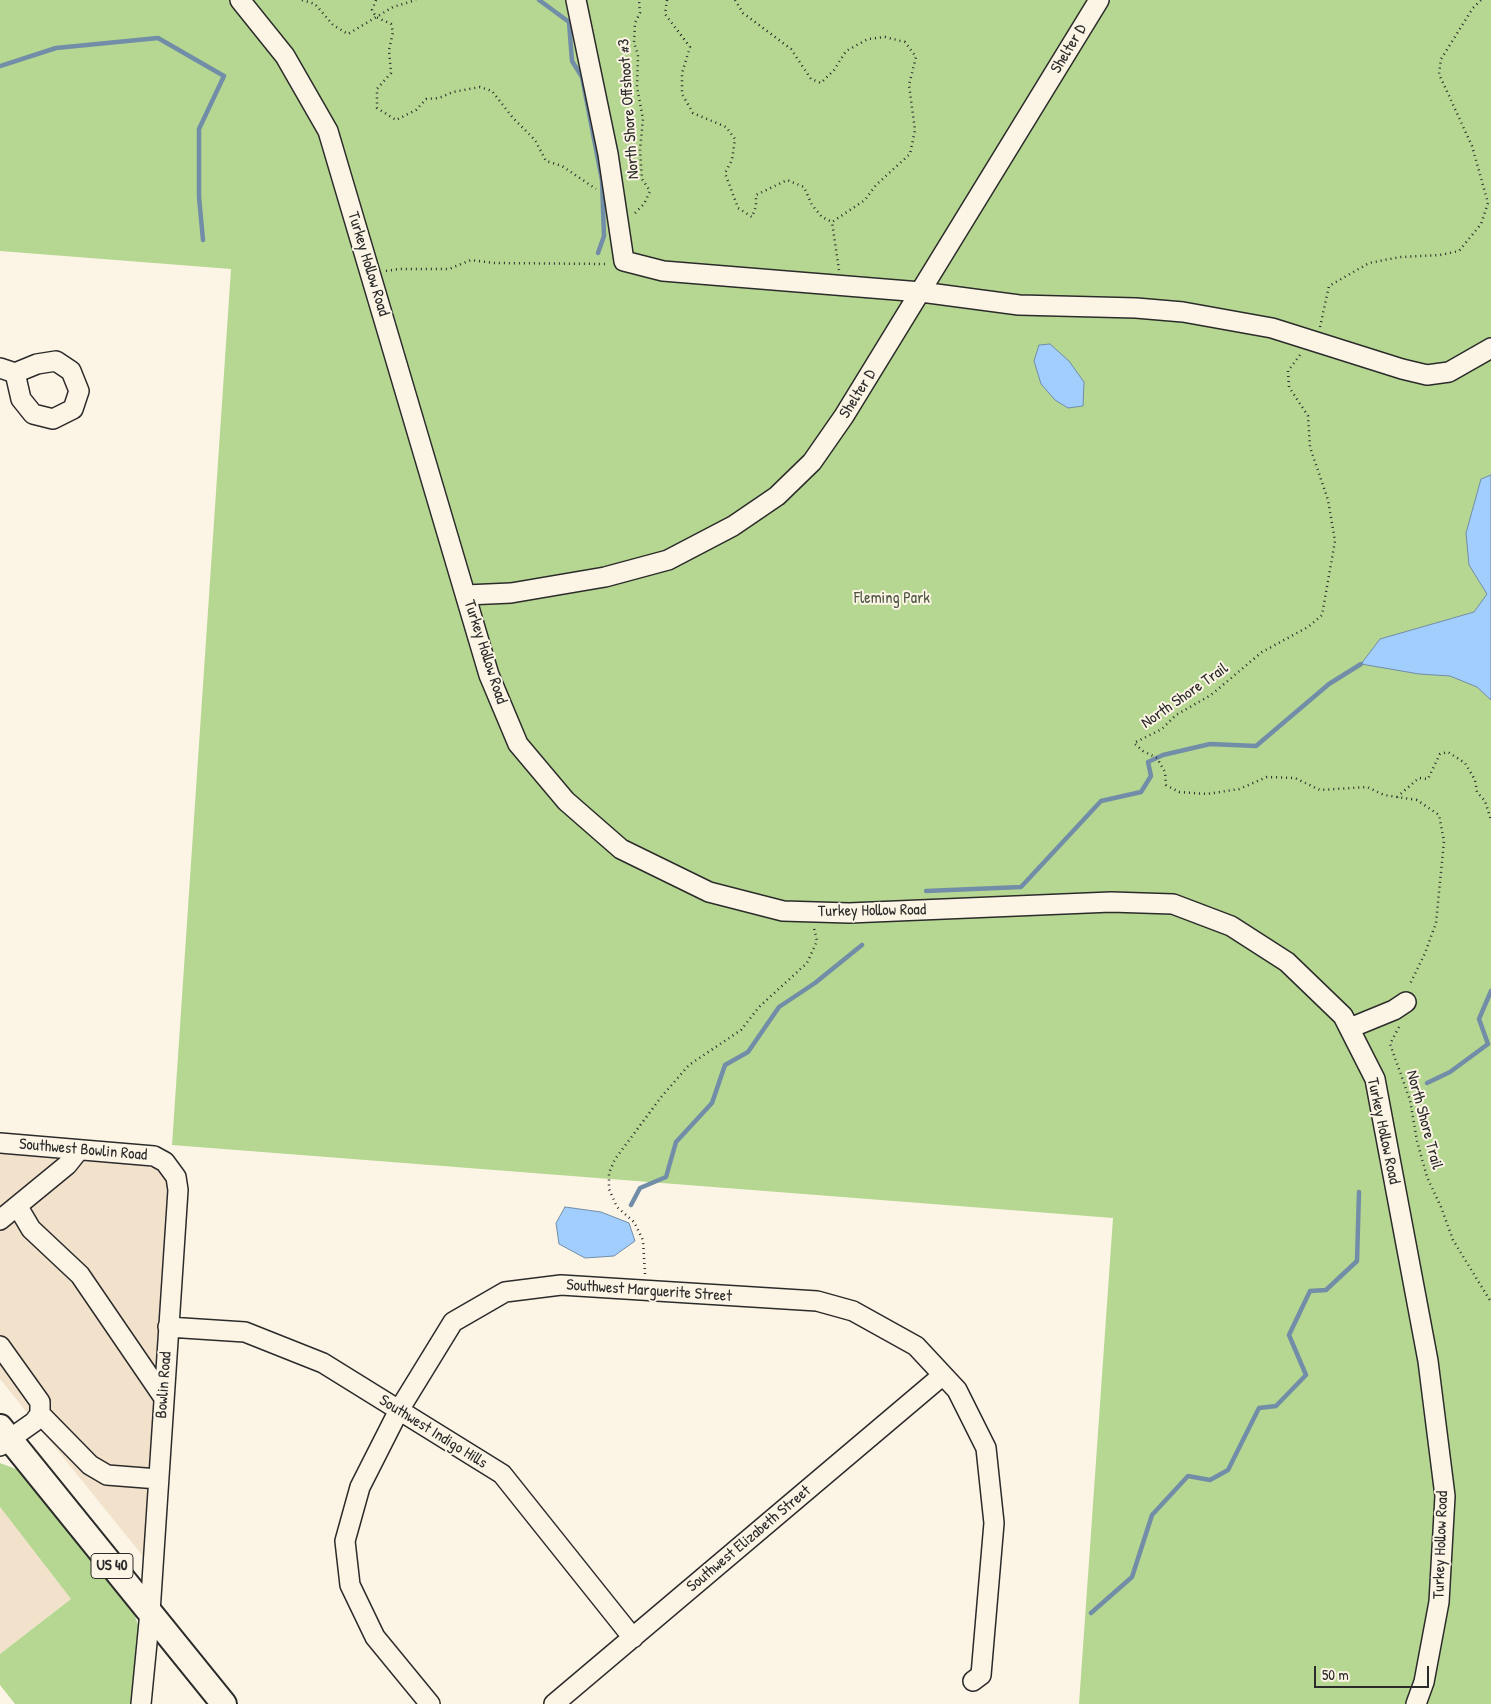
<!DOCTYPE html>
<style>
body{margin:0}
#map{position:relative;width:1491px;height:1704px;overflow:hidden;background:#fcf5e5;font-family:"Patrick Hand",sans-serif}
canvas{display:block}
.scale{position:absolute;left:1314px;top:1666px;width:115px;height:22px;box-sizing:border-box;border:2px solid #2b2b2b;border-top:0;padding-left:6px;font-size:15px;line-height:18px;white-space:nowrap;color:#2b2b2b;-webkit-text-stroke:4px #fcf5e5;paint-order:stroke}
</style>
<div id="map">
<canvas width="1491" height="1704"></canvas>
<div class="scale">50 m</div>
</div>
<script>
const g = document.querySelector('canvas').getContext('2d');
g.lineJoin = 'round';
function fill(path, color) { g.fillStyle = color; g.fill(path, 'evenodd'); }
const shape = rows => new Path2D(rows.map(r => 'M' + r).join(''));
function stroke(path, color, width, dash) { g.strokeStyle = color; g.lineWidth = width; g.lineCap = dash ? 'butt' : 'round'; g.setLineDash(dash || []); g.stroke(path); }
function label(font, color, halo, rows, align = 'center') {
  g.font = font + ' "Patrick Hand",sans-serif'; g.lineWidth = 4; g.setLineDash([]); g.textBaseline = 'middle'; g.strokeStyle = halo; g.fillStyle = color; for (const [text, x, y, turn = 0] of rows) {
    g.save(); g.translate(x, y); g.rotate((+turn || 0) * Math.PI / 180); g.textAlign = isNaN(turn) ? turn : align; if (halo) g.strokeText(text, 0, 0); g.fillText(text, 0, 0); g.restore();
  }
}
fill(shape([
 [0,1153,125,1161,152,1168,160,1172,166,1181,170,1194,146,1560,0,1379],
 [0,1507,71,1599,0,1654]
]), '#f2e2cb');
fill(shape([
 [0,0,1491,0,1491,1704,1079,1704,1113,1218,172,1145,231,269,0,251],
 [0,1463,16,1469,27,1478,132,1608,140,1630,133,1704,15,1704,0,1685,0,1654,71,1599,0,1507]
]), '#b6d791');
const water = shape([
 [1050,344,1069,361,1084,382,1083,406,1068,408,1055,400,1041,384,1034,361,1039,345,1050,344],
 [1491,475,1491,700,1477,687,1450,676,1419,674,1361,664,1380,639,1474,612,1487,594,1469,565,1466,533,1481,479,1491,475],
 [565,1207,601,1212,629,1223,635,1241,614,1256,585,1258,559,1244,556,1223,565,1207]
]);
fill(water, '#a1cefc');
stroke(water, '#728da8', 1);
stroke(shape([
 [539,0,569,22,572,61,582,77,602,180,604,236,598,253],
 [0,66,56,48,158,38,224,76,199,129,199,197,203,240],
 [926,891,1021,887,1101,801,1141,792,1151,776,1148,762,1163,755,1210,744,1256,746,1329,684,1361,664],
 [1427,1083,1450,1072,1488,1044,1479,1019,1491,991],
 [631,1205,640,1188,666,1177,676,1142,712,1103,725,1065,748,1052,779,1007,815,983,862,945],
 [1091,1613,1132,1577,1152,1515,1188,1476,1210,1480,1228,1470,1259,1408,1276,1406,1306,1375,1289,1335,1310,1291,1326,1290,1357,1261,1359,1192]
]), '#728da8', 4.5);
const minor = shape([
 [240,0,285,56,328,131,489,675,518,744,566,801,621,849,709,892,783,911,849,913,1111,902,1173,904,1231,926,1287,962,1343,1016,1375,1079,1428,1361,1445,1496,1439,1602,1424,1682,1416,1704],
 [576,0,608,154,624,261,663,271,921,292,1019,305,1136,308,1183,312,1272,328,1402,369,1427,375,1449,372,1491,348],
 [0,368,15,373,37,364,56,361,71,371,79,391,73,409,53,419,33,414,21,399,15,373],
 [466,595,511,593,605,577,668,560,733,526,777,496,812,462,844,416,1099,0],
 [1350,1028,1394,1010,1406,1002],
 [0,1143,154,1156,165,1162,176,1177,178,1190,150,1612,141,1704],
 [18,1207,31,1229,80,1275,164,1398],
 [0,1220,67,1165,79,1150],
 [168,1327,245,1332,323,1363,502,1474,633,1638],
 [0,1346,40,1402,40,1414,34,1422,0,1446],
 [40,1414,90,1465,107,1475,158,1479],
 [430,1704,375,1637,350,1585,345,1541,360,1487,399,1410,453,1322,505,1292,561,1285,817,1301,853,1311,916,1346,957,1390,986,1448,994,1523,981,1675,973,1681],
 [554,1704,943,1375]
]);
const major = shape([
 [0,1427,224,1704]
]);
stroke(minor, '#2b2b2b', 22);
stroke(major, '#2b2b2b', 28);
stroke(shape([
 [302,0,315,4,333,25,348,34,393,7,416,0],
 [376,0,372,10,376,17,391,24,393,32,389,50,391,73,377,89,377,108,396,120,416,110,426,99,439,98,453,92,480,87,492,91,513,118,535,140,546,161,562,166,596,189],
 [667,0,665,14,690,47,682,73,682,94,693,113,726,127,735,139,732,160,725,173,738,208,752,217,756,206,756,195,787,180,804,187,812,205,822,217,832,222],
 [735,0,743,13,791,49,811,79,821,83,834,70,846,51,868,39,885,37,905,42,916,57,909,85,915,130,910,154,876,185,865,200,832,222,839,270],
 [635,213,644,204,650,191,642,179,640,150,643,119,637,87,638,55,634,43,635,23,640,13,639,0],
 [386,271,399,269,449,269,471,260,494,263,607,264],
 [1320,327,1329,286,1369,263,1400,257,1440,255,1459,251,1481,224,1488,203,1472,146,1439,74,1441,59,1473,8,1481,0],
 [1300,355,1288,371,1289,387,1308,416,1310,447,1328,500,1335,541,1322,615,1308,627,1262,652,1211,695,1176,715,1162,729,1134,743,1143,751,1157,758,1165,772,1166,785,1179,792,1207,794,1239,789,1267,777,1295,778,1320,790,1367,787,1384,795,1417,800,1439,815,1444,841,1436,923,1425,953,1409,986],
 [1397,797,1419,778,1428,779,1440,754,1448,752,1465,763,1475,780,1477,792,1485,801,1491,820],
 [1399,1027,1390,1044,1410,1100,1417,1141,1427,1177,1441,1207,1453,1240,1491,1302],
 [645,1274,643,1240,634,1222,617,1207,609,1189,609,1173,615,1159,662,1096,689,1065,741,1030,759,1007,807,963,817,941,814,928]
]), '#2b2b2b', 2.5, [1, 4]);
stroke(minor, '#fcf5e5', 19);
stroke(major, '#fcf5e5', 24);
for (const [x, y, w] of [
 [112,1566,42]
]) { const box = new Path2D(); box.roundRect(x - w / 2, y - 12.5, w, 25, 4); g.fillStyle = '#fcf5e5'; g.fill(box); stroke(box, '#2b2b2b', 1); }
label('bold 15px', '#2b2b2b', null, [
 ["US 40",112,1566]
]);
label('16px', '#2b2b2b', '#fcf5e5', [
 ["Shelter D",1069,49,-59],
 ["North Shore Offshoot #3",629,109,-94],
 ["Turkey Hollow Road",368,264,73],
 ["Shelter D",858,394,-58],
 ["Turkey Hollow Road",485,652,72],
 ["North Shore Trail",1185,696,-35],
 ["Turkey Hollow Road",872,911,-1],
 ["North Shore Trail",1424,1120,75],
 ["Turkey Hollow Road",1383,1131,78],
 ["Southwest Bowlin Road",83,1150,5],
 ["Southwest Marguerite Street",649,1291,4],
 ["Bowlin Road",164,1385,-86],
 ["Southwest Indigo Hills",433,1432,32],
 ["Southwest Elizabeth Street",749,1539,-40],
 ["Turkey Hollow Road",1441,1545,-88]
]);
label('16px', '#4e5644', '#fcf5e5', [
 ["Fleming Park",892,599]
]);
</script>
